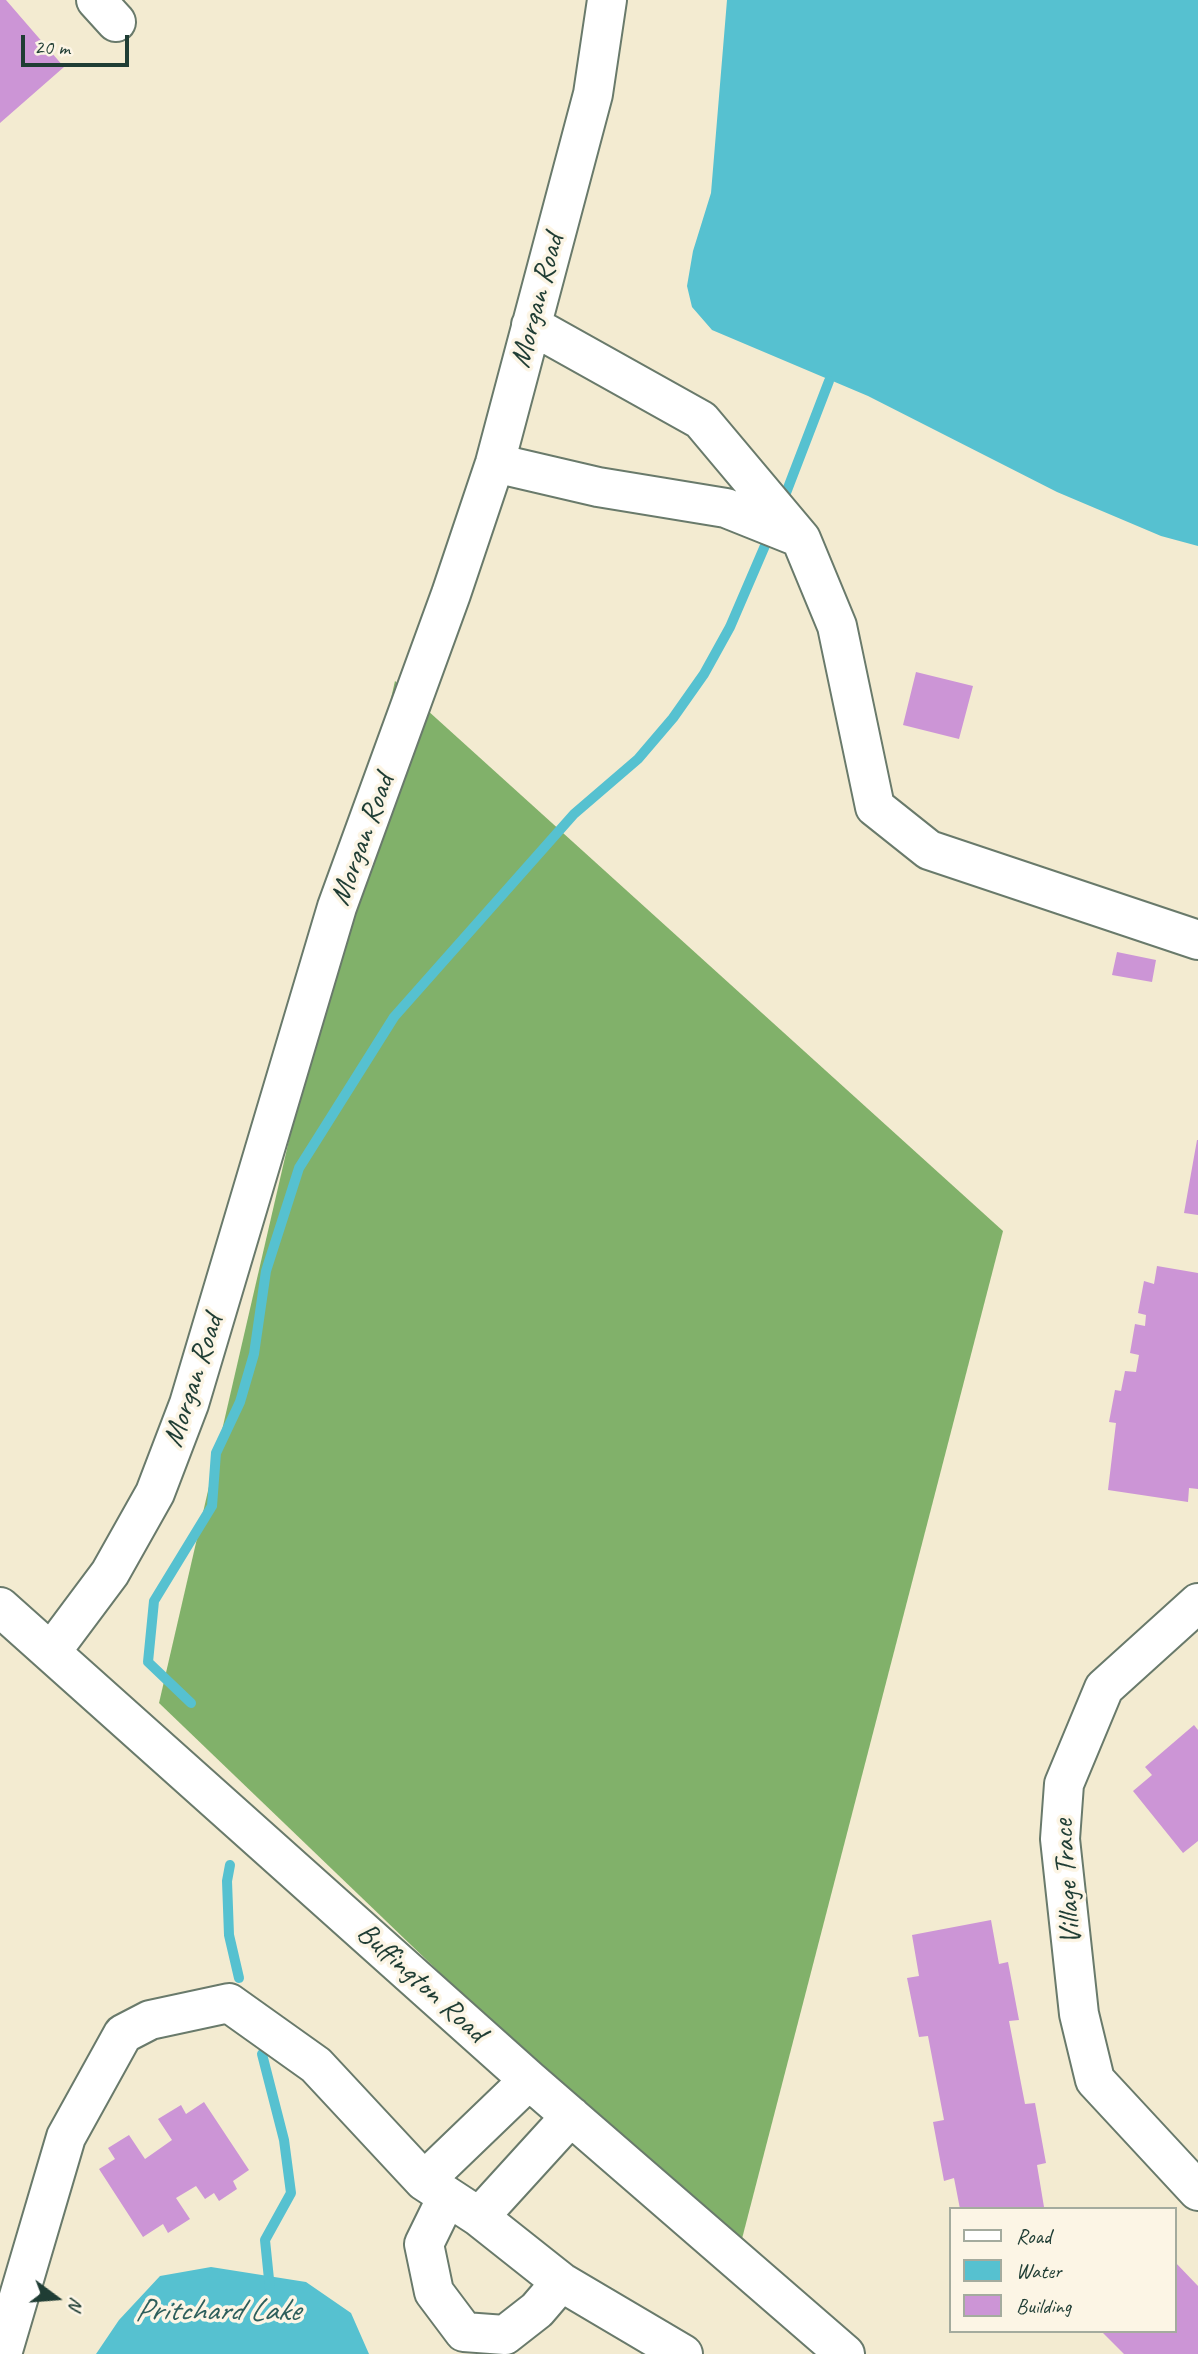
<!DOCTYPE html>
<style>
body{margin:0}
#map{position:relative;width:1198px;height:2354px;overflow:hidden;background:#f3ebd1;font-family:Caveat,sans-serif}
canvas{display:block}
.legend{position:absolute;left:949px;top:2207px;width:228px;height:126px;box-sizing:border-box;background:#fcf5e5;border:2px solid #a4ab9e;margin:0;padding:9px 12px;list-style:none;font-size:21px;color:#1f3d34}
.legend li{display:flex;align-items:center;gap:14px;height:35px}
.legend b{width:35px;border:2px solid #a4ab9e}
.north{position:absolute;left:21px;top:2263px;width:70px;height:70px;-webkit-text-stroke:5px #fcf5e5;paint-order:stroke;rotate:106deg;font-size:19px;font-weight:700;line-height:28px;text-align:center;color:#1f3d34}
.north::after{content:'';display:block;margin:auto;width:24px;height:32px;background:#1f3d34;clip-path:polygon(50% 0,100% 100%,50% 72%,0 100%)}
.scale{position:absolute;left:21px;top:35px;width:108px;height:32px;box-sizing:border-box;border:4px solid #1f3d34;border-top:0;padding-left:9px;font-size:21px;line-height:24px;white-space:nowrap;color:#1f3d34;-webkit-text-stroke:5px #fcf5e5;paint-order:stroke}
</style>
<div id="map">
<canvas width="1198" height="2354"></canvas>
<ul class="legend">
<li><b style="height:9px;background:#fff"></b>Road</li>
<li><b style="height:19px;background:#56c1d0"></b>Water</li>
<li><b style="height:19px;background:#cc95d6"></b>Building</li>
</ul>
<div class="north">N</div>
<div class="scale">20 m</div>
</div>
<script>
const g = document.querySelector('canvas').getContext('2d');
g.lineJoin = 'round';
function fill(path, color) { g.fillStyle = color; g.fill(path, 'evenodd'); }
const shape = rows => new Path2D(rows.map(r => 'M' + r).join(''));
function stroke(path, color, width, dash) { g.strokeStyle = color; g.lineWidth = width; g.lineCap = dash ? 'butt' : 'round'; g.setLineDash(dash || []); g.stroke(path); }
function label(font, color, halo, rows, align = 'center') {
  g.font = font + ' Caveat,sans-serif'; g.lineWidth = 7; g.setLineDash([]); g.textBaseline = 'middle'; g.strokeStyle = halo; g.fillStyle = color; for (const [text, x, y, turn = 0] of rows) {
    g.save(); g.translate(x, y); g.rotate((+turn || 0) * Math.PI / 180); g.textAlign = isNaN(turn) ? turn : align; if (halo) g.strokeText(text, 0, 0); g.fillText(text, 0, 0); g.restore();
  }
}
fill(shape([
 [395,681,1003,1231,737,2258,159,1703]
]), '#81b16a');
fill(shape([
 [727,0,1198,0,1198,546,1161,536,1057,492,868,396,712,330,692,307,687,286,693,251,711,193],
 [211,2267,306,2282,351,2313,369,2354,96,2354,119,2320,160,2276]
]), '#56c1d0');
stroke(shape([
 [781,506,829,381],
 [191,1703,148,1662,154,1601,212,1506,216,1453,240,1402,254,1354,266,1271,299,1168,394,1017,574,814,638,759,673,718,704,674,730,627,770,534],
 [230,1865,227,1881,229,1935,239,1978],
 [262,2054,284,2140,291,2193,265,2240,270,2289]
]), '#56c1d0', 10);
fill(shape([
 [0,0,6,0,64,67,0,123],
 [916,672,973,686,959,739,903,725],
 [1117,952,1156,960,1152,982,1112,975],
 [1197,1140,1198,1140,1198,1215,1184,1213],
 [1157,1266,1198,1273,1198,1489,1189,1488,1188,1502,1108,1490,1116,1423,1109,1422,1115,1390,1121,1391,1125,1371,1136,1372,1139,1355,1130,1353,1135,1324,1145,1326,1146,1315,1138,1313,1144,1281,1154,1284],
 [1194,1725,1198,1730,1198,1841,1183,1853,1133,1791,1152,1775,1145,1767],
 [991,1920,999,1964,1008,1962,1019,2020,1009,2021,1025,2104,1035,2103,1046,2163,1037,2165,1044,2207,1035,2209,960,2209,954,2178,944,2181,933,2122,944,2120,928,2036,919,2037,907,1978,919,1976,912,1935],
 [204,2102,249,2170,233,2181,237,2189,219,2201,214,2193,205,2199,196,2186,176,2198,190,2219,168,2233,163,2224,143,2237,99,2169,115,2159,108,2148,129,2135,145,2159,172,2140,158,2119,181,2105,186,2114],
 [1175,2262,1198,2286,1198,2354,1124,2354,1101,2331,1175,2331]
]), '#cc95d6');
const minor = shape([
 [96,0,116,22],
 [531,325,701,420,801,539,837,626,875,807,929,850,1198,940],
 [495,463,598,487,726,508,796,536],
 [1198,1603,1104,1688,1064,1784,1060,1839,1079,2014,1095,2080,1198,2191],
 [0,1607,529,2080,845,2354],
 [51,1652,110,1573,155,1493,189,1404,337,907,451,594,495,463,593,94,607,0],
 [424,2181,529,2080],
 [447,2197,424,2244,434,2292,464,2332,505,2335,537,2310,561,2282],
 [479,2217,571,2116],
 [2,2354,66,2137,123,2034,150,2020,229,2003,316,2065,424,2181,479,2217,561,2282,683,2354]
]);
stroke(minor, '#697a6b', 42);
stroke(minor, '#fff', 38);
label('30px', '#1f3d34', '#fcf5e5', [
 ["Morgan Road",538,301,-75],
 ["Morgan Road",363,840,-70],
 ["Morgan Road",194,1381,-72],
 ["Village Trace",1068,1882,-94],
 ["Buffington Road",421,1983,42]
]);
label('italic 32px', '#2d5e5b', '#fcf5e5', [
 ["Pritchard Lake",217,2312]
]);
</script>
